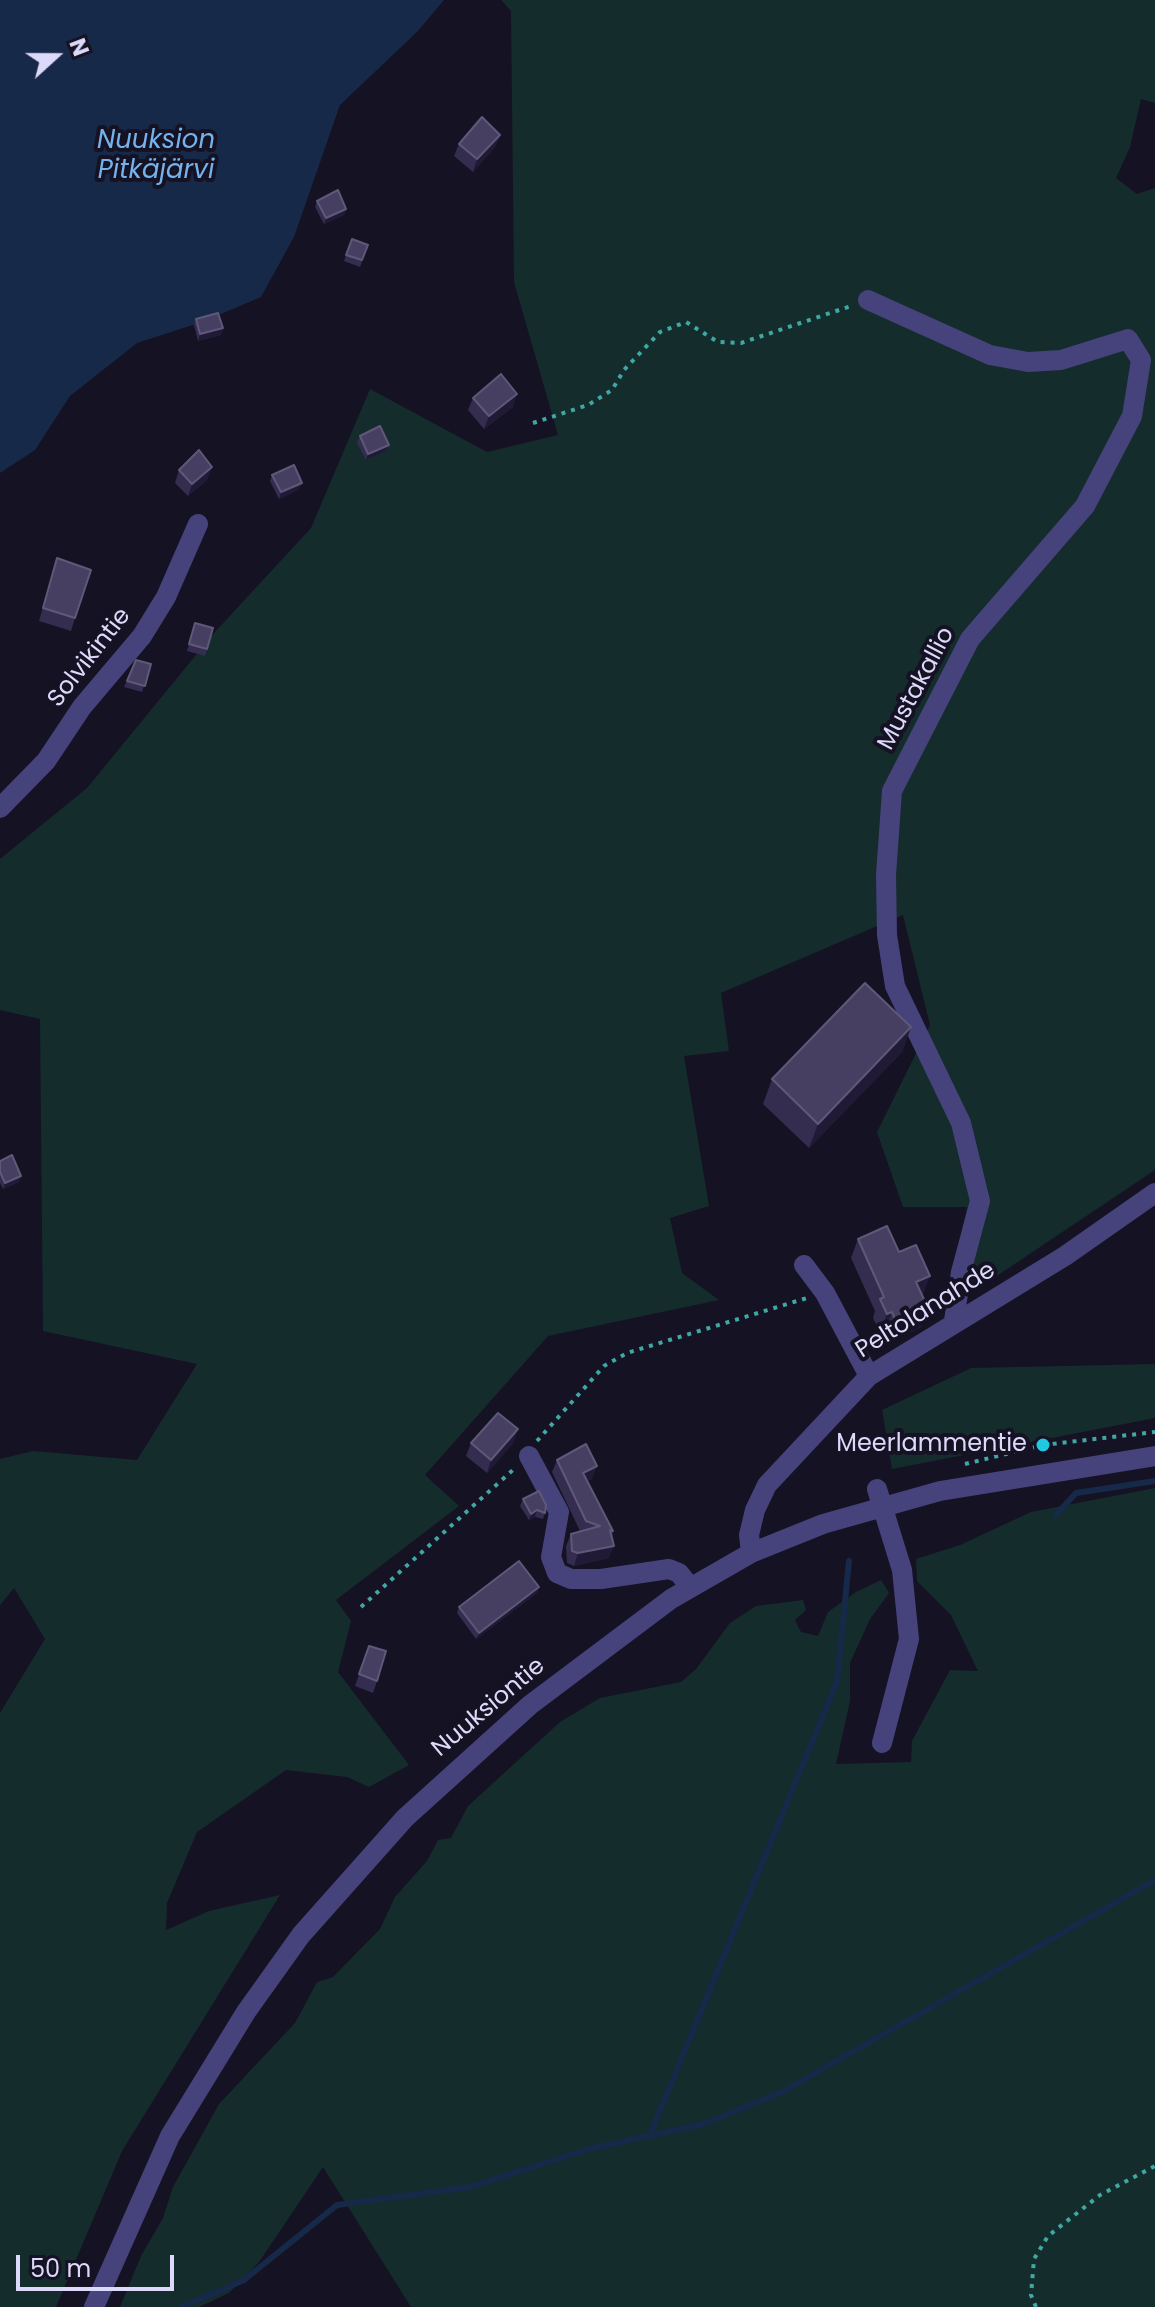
<!DOCTYPE html>
<meta charset="utf-8">
<style>
body{margin:0}
#map{position:relative;width:1155px;height:2307px;overflow:hidden;background:#151223;font-family:Poppins,sans-serif}
canvas{display:block}
.north{position:absolute;left:16px;top:16px;width:80px;height:80px;-webkit-text-stroke:6px #151223;paint-order:stroke;rotate:69deg;font-size:22px;font-weight:700;line-height:32px;text-align:center;color:#ddd9fa}
.north::after{content:'';display:block;margin:auto;width:28px;height:36px;background:#ddd9fa;clip-path:polygon(50% 0,100% 100%,50% 72%,0 100%)}
.scale{position:absolute;left:16px;top:2255px;width:158px;height:36px;box-sizing:border-box;border:4px solid #ddd9fa;border-top:0;padding-left:10px;font-size:24px;line-height:28px;white-space:nowrap;color:#ddd9fa;-webkit-text-stroke:6px #151223;paint-order:stroke}
</style>
<div id="map">
<canvas width="1155" height="2307"></canvas>
<div class="north">N</div>
<div class="scale">50 m</div>
</div>
<script>
const g = document.querySelector('canvas').getContext('2d');
g.lineJoin = 'round';
function fill(path, color) { g.fillStyle = color; g.fill(path, 'evenodd'); }
const shape = rows => new Path2D(rows.map(r => 'M' + r).join(''));
function stroke(path, color, width, dash) { g.strokeStyle = color; g.lineWidth = width; g.lineCap = dash ? 'butt' : 'round'; g.setLineDash(dash || []); g.stroke(path); }
function label(font, color, halo, rows, align = 'center') {
  g.font = font + ' Poppins,sans-serif'; g.lineWidth = 8; g.setLineDash([]); g.textBaseline = 'middle'; g.strokeStyle = halo; g.fillStyle = color; for (const [text, x, y, turn = 0] of rows) {
    g.save(); g.translate(x, y); g.rotate((+turn || 0) * Math.PI / 180); g.textAlign = isNaN(turn) ? turn : align; if (halo) g.strokeText(text, 0, 0); g.fillText(text, 0, 0); g.restore();
  }
}
fill(shape([
 [501,0,1155,0,1155,103,1141,99,1130,147,1116,178,1137,194,1155,188,1155,1170,946,1310,967,1207,903,1207,877,1132,930,1025,903,915,721,993,729,1051,684,1056,709,1206,670,1218,682,1273,719,1300,548,1336,425,1475,459,1506,336,1600,351,1621,338,1672,409,1765,369,1787,347,1777,286,1770,197,1832,167,1903,166,1930,209,1911,280,1895,122,2151,56,2307,0,2307,0,1713,45,1639,14,1588,0,1605,0,1459,33,1451,137,1460,197,1364,43,1331,40,1019,0,1010,0,859,87,788,214,633,311,528,370,389,487,452,558,435,514,282,511,11],
 [1155,1364,1155,1418,892,1469,882,1410,971,1368],
 [1155,1488,1155,2307,411,2307,323,2167,259,2262,229,2293,199,2307,120,2307,141,2256,163,2218,173,2187,219,2104,295,2023,317,1982,333,1977,380,1929,395,1897,427,1861,438,1840,451,1838,468,1806,560,1722,600,1698,681,1682,696,1669,730,1623,756,1606,803,1600,806,1610,795,1620,801,1632,818,1636,828,1612,856,1592,881,1580,889,1593,870,1619,850,1663,850,1701,836,1764,911,1762,912,1741,950,1670,978,1671,951,1615,917,1581,916,1559,960,1545,1031,1512]
]), '#152c2c');
fill(shape([
 [0,0,444,0,418,31,340,105,294,237,261,297,202,322,137,343,70,396,35,450,0,473]
]), '#172948');
stroke(shape([
 [1056,1515,1076,1493,1155,1481],
 [649,2137,837,1682,849,1561],
 [182,2307,244,2280,337,2205,470,2187,589,2149,703,2124,782,2092,1155,1880]
]), '#172948', 6);
stroke(shape([
 [533,423,588,405,612,390,624,370,660,332,686,322,718,342,741,343,851,306],
 [537,1441,604,1366,627,1353,807,1298],
 [965,1464,1043,1445,1155,1432],
 [361,1607,514,1469],
 [1036,2307,1031,2295,1034,2259,1048,2236,1100,2195,1155,2166]
]), '#3fa8a4', 4, [4, 6]);
stroke(shape([
 [868,300,990,355,1028,362,1061,360,1128,339,1141,360,1132,416,1085,506,970,639,892,791,886,875,887,935,895,986,961,1123,980,1201,961,1272,954,1321],
 [0,808,46,761,82,707,142,636,166,597,198,524],
 [804,1265,825,1293,869,1376],
 [529,1456,559,1512,551,1557,557,1573,571,1579,601,1579,669,1569,679,1573,690,1587],
 [877,1489,902,1570,909,1639,882,1743],
 [751,1553,749,1535,755,1510,767,1485,869,1376,1065,1256,1155,1193],
 [94,2307,170,2136,246,2012,301,1935,405,1818,530,1705,671,1599,751,1553,823,1524,940,1491,1155,1456]
]), '#46437c', 20);
fill(shape([
 [500,135,495,147,473,172,454,156,459,144],
 [317,201,346,209,344,215,324,224,315,207],
 [352,239,368,245,360,267,344,261],
 [196,319,223,328,221,335,198,341,194,325],
 [473,398,513,407,484,429,468,410],
 [360,436,389,445,386,451,366,460,357,443],
 [212,467,207,480,188,496,175,483,179,470],
 [272,475,299,489,279,499,270,481],
 [57,558,75,618,71,631,39,621],
 [213,628,205,656,187,651,193,630],
 [136,660,151,664,142,692,124,687],
 [911,1027,902,1052,809,1148,763,1104,772,1079],
 [0,1161,19,1182,3,1189,0,1183],
 [858,1239,899,1252,923,1295,922,1295,928,1308,921,1327,890,1341,885,1331,880,1333,873,1318,875,1311,851,1258],
 [514,1442,487,1473,466,1456,471,1443],
 [557,1460,592,1479,587,1481,613,1531,612,1536,609,1558,574,1566,567,1563,566,1546,571,1534,580,1531,552,1472],
 [523,1499,545,1513,543,1519,535,1517,529,1520,520,1506],
 [539,1587,537,1593,476,1639,457,1613,459,1607],
 [369,1646,377,1681,373,1693,355,1686]
]), '#352d4f');
fill(shape([
 [500,135,495,147,473,172,477,159],
 [346,209,344,215,324,224,326,218],
 [223,328,221,335,198,341,200,334],
 [517,394,513,407,484,429,489,416],
 [389,445,386,451,366,460,368,454],
 [212,467,207,480,188,496,192,484],
 [302,483,299,489,279,499,281,492],
 [911,1027,902,1052,809,1148,818,1124],
 [21,1176,19,1182,3,1189,5,1183],
 [930,1276,923,1295,909,1301,916,1282],
 [928,1308,921,1327,890,1341,896,1322],
 [892,1312,885,1331,880,1333,887,1314],
 [518,1429,514,1442,487,1473,491,1460],
 [597,1466,592,1479,578,1486,583,1473],
 [537,1510,535,1517,529,1520,531,1514],
 [614,1546,609,1558,574,1566,578,1553],
 [539,1587,537,1593,476,1639,479,1633]
]), '#201a36');
const building = shape([
 [482,117,500,135,477,159,459,144,482,117],
 [338,190,346,209,326,218,317,201,338,190],
 [352,239,368,245,362,260,346,255,352,239],
 [218,313,223,328,200,334,196,319,218,313],
 [501,374,517,394,489,416,473,398,501,374],
 [380,426,389,445,368,454,360,436,380,426],
 [199,450,212,467,192,484,179,470,199,450],
 [294,465,302,483,281,492,272,475,294,465],
 [57,558,91,570,75,618,43,608,57,558],
 [195,623,213,628,207,649,189,644,195,623],
 [136,660,151,664,145,686,127,681,136,660],
 [865,983,911,1027,818,1124,772,1079,865,983],
 [12,1155,21,1176,5,1183,0,1172,0,1161,12,1155],
 [887,1226,899,1252,916,1245,930,1276,916,1282,928,1308,896,1322,892,1312,887,1314,880,1299,884,1297,858,1239,887,1226],
 [498,1413,518,1429,491,1460,471,1443,498,1413],
 [586,1444,597,1466,583,1473,613,1531,610,1530,614,1546,578,1553,572,1551,571,1534,600,1526,586,1521,557,1460,586,1444],
 [539,1491,546,1505,545,1513,537,1510,531,1514,523,1499,539,1491],
 [519,1561,539,1587,479,1633,459,1607,519,1561],
 [369,1646,386,1651,377,1681,359,1674,369,1646]
]);
fill(building, '#473f61');
stroke(building, '#5e5879', 2);
for (const [x, y, r, color] of [
 [1043,1445,8,"#1ec9e1"]
]) { const dot = new Path2D(); dot.arc(x, y, r, 0, 2 * Math.PI); g.fillStyle = color; g.fill(dot); stroke(dot, '#151223', 3); }
label('24px', '#ddd9fa', '#151223', [
 ["Solvikintie",90,658,-52],
 ["Mustakallio",917,689,-62],
 ["Peltolanahde",926,1311,-32],
 ["Nuuksiontie",489,1708,-40]
]);
label('24px', '#ddd9fa', '#151223', [
 ["Meerlammentie",1027,1445]
], 'right');
label('italic 26px', '#74b2ed', '#151223', [
 ["Nuuksion",156,141],
 ["Pitkäjärvi",156,171]
]);
</script>
